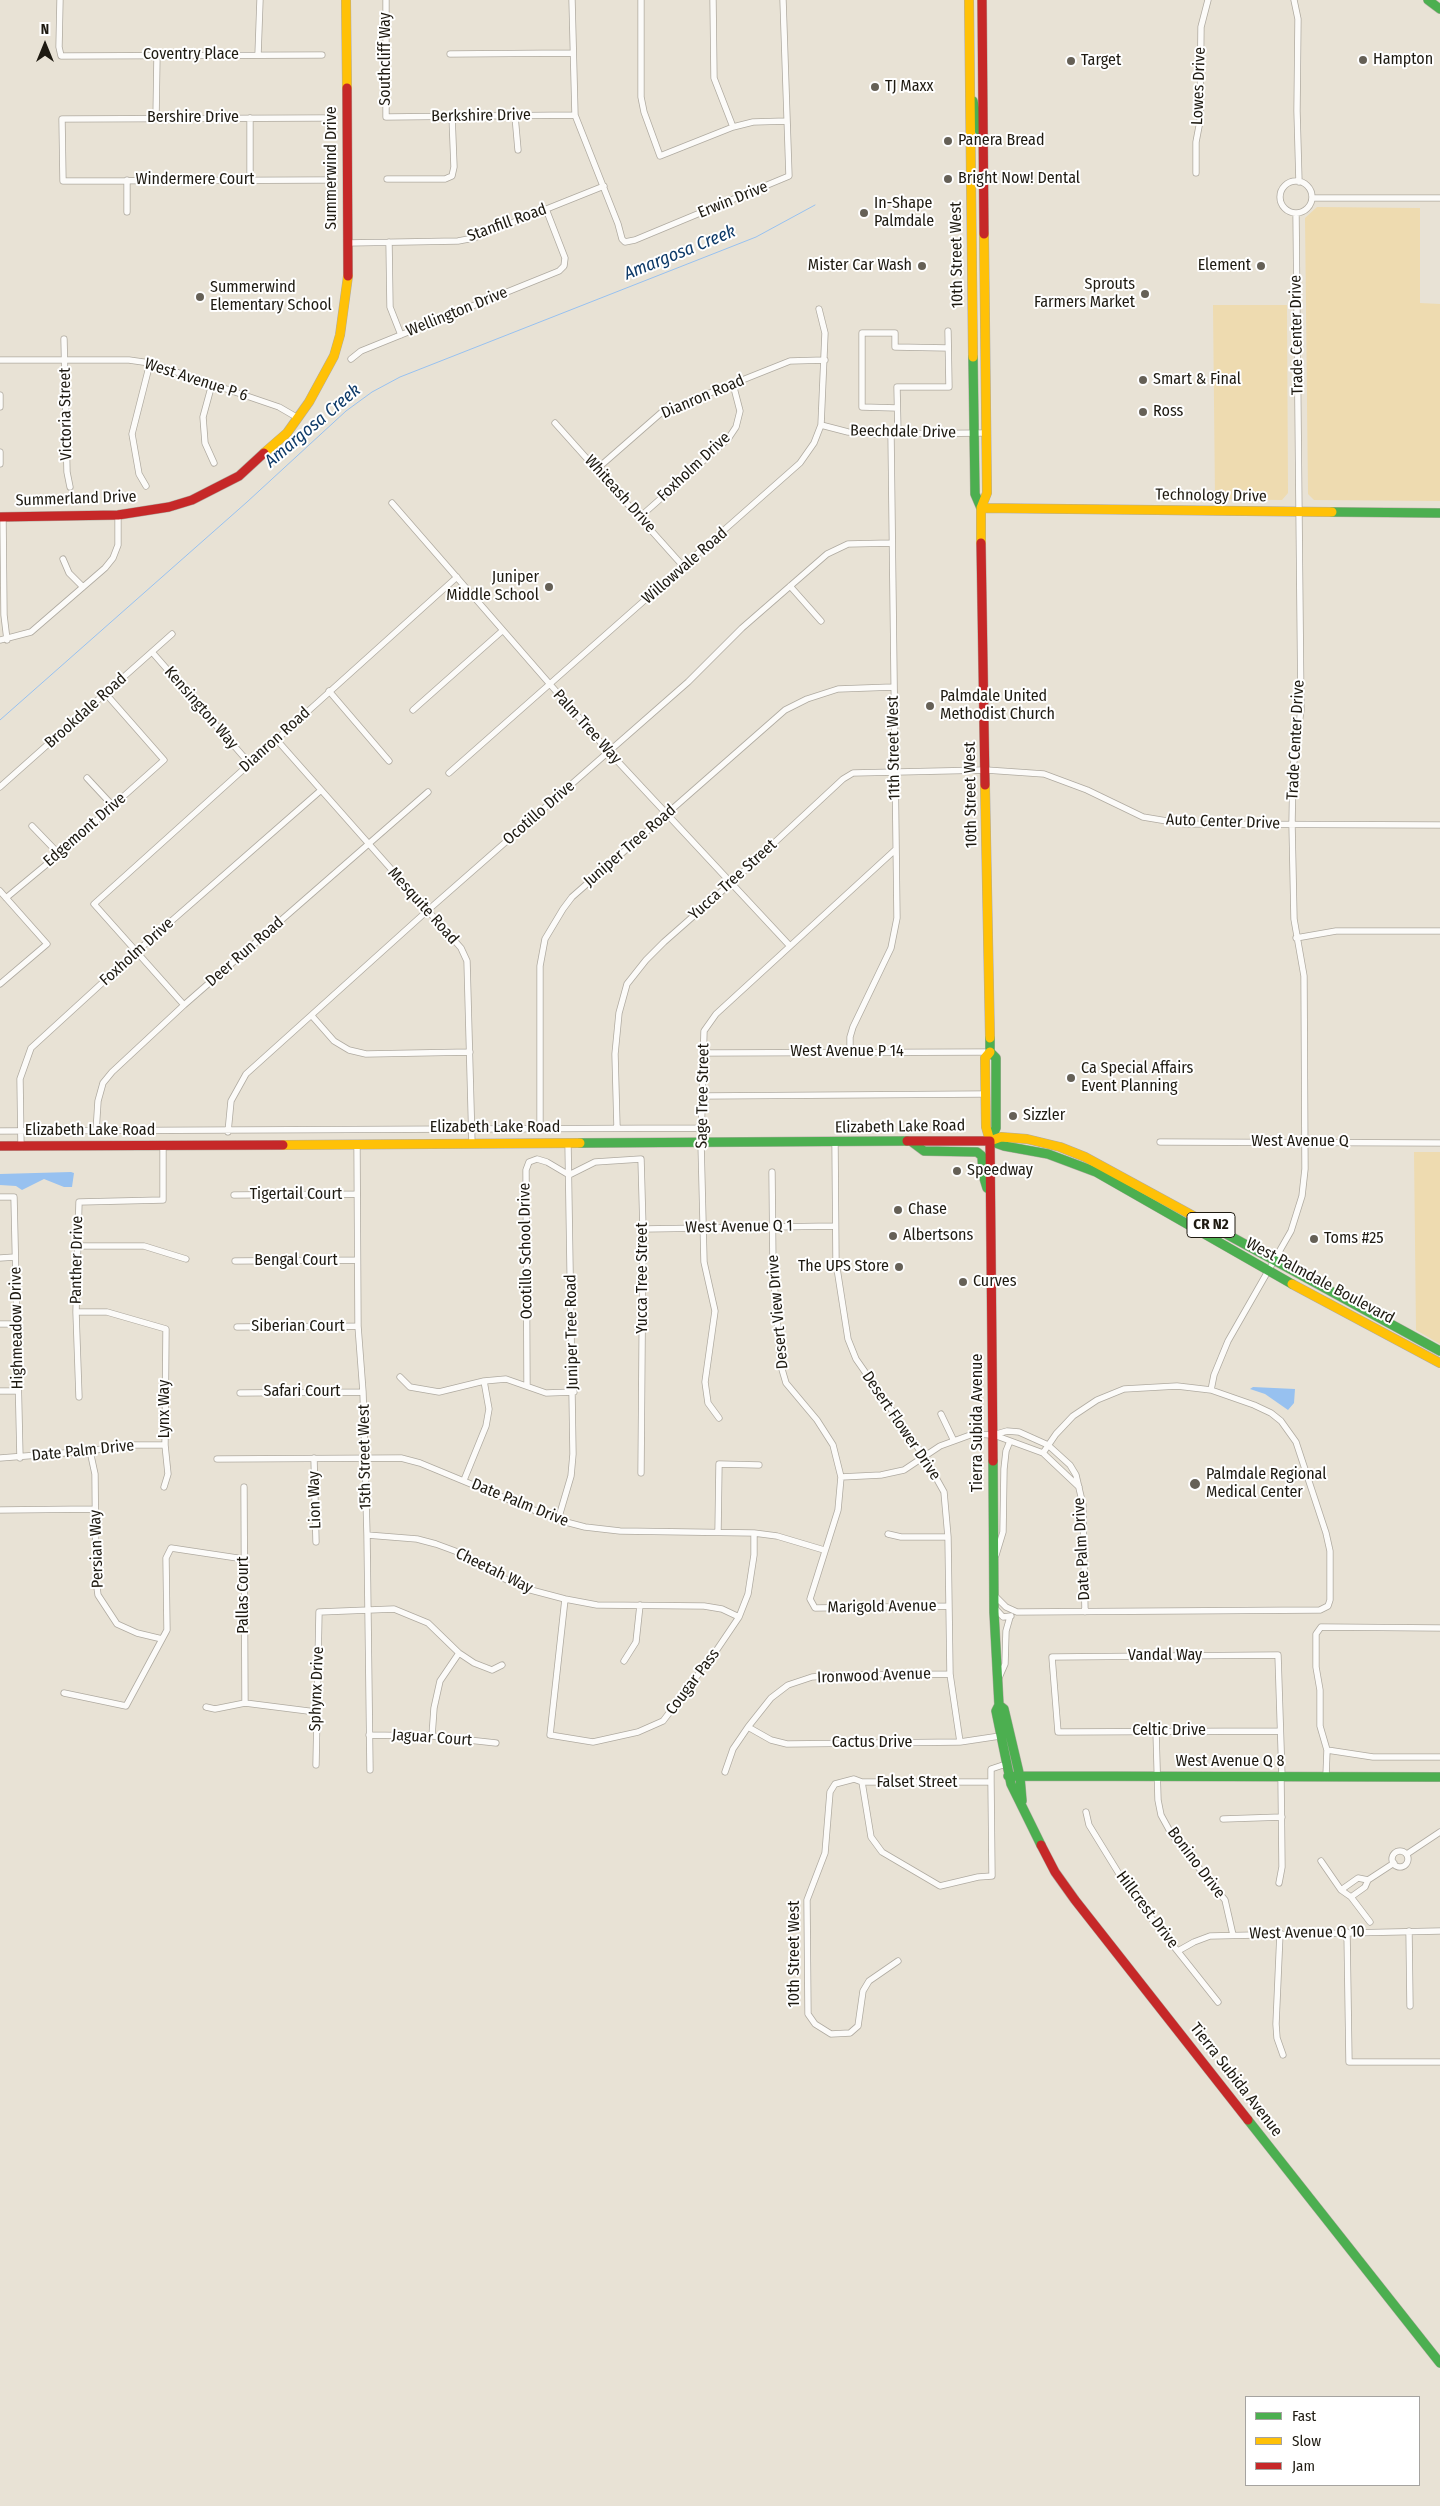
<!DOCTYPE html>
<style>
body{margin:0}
#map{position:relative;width:1440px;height:2506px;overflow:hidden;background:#e8e2d5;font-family:"Fira Sans Condensed",sans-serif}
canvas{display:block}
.legend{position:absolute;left:1245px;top:2396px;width:175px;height:90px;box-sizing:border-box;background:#fff;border:1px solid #a5a3a0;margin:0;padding:6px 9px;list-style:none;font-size:15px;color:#1e1a11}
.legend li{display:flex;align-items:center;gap:10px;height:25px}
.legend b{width:25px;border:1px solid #a5a3a0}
.north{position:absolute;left:20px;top:20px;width:50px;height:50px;-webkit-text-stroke:4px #fff;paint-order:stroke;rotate:0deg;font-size:14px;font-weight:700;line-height:20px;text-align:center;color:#1e1a11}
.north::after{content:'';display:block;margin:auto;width:18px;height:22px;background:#1e1a11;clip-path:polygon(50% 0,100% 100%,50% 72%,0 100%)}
</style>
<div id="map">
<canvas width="1440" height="2506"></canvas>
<ul class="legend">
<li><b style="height:6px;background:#4caf50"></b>Fast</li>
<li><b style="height:6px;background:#ffc107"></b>Slow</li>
<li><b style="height:6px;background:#c62828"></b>Jam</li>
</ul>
<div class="north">N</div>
</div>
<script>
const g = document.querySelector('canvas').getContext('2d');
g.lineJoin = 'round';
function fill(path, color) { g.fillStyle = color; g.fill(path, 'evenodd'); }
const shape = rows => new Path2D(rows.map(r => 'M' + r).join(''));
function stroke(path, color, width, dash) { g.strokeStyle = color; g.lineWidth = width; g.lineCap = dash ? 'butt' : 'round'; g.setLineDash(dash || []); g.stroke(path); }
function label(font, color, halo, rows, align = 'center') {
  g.font = font + ' "Fira Sans Condensed",sans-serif'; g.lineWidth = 4; g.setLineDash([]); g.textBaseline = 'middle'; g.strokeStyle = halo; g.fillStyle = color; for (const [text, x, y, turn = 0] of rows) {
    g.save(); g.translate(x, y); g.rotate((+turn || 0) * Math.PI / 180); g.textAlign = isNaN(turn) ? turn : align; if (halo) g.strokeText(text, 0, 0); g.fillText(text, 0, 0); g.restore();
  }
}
fill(shape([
 [1317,207,1420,208,1420,303,1440,304,1440,501,1314,500,1308,494,1305,218],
 [1213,305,1287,305,1288,493,1282,500,1215,499],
 [1414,1152,1440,1152,1440,1344,1416,1330]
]), '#eedbb0');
fill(shape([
 [71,1172,74,1173,72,1187,64,1187,44,1179,22,1190,16,1186,0,1185,0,1174],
 [1253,1387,1295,1389,1294,1403,1288,1410,1265,1394,1250,1389]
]), '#97c1f0');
stroke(shape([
 [0,720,247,502,346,411,372,392,400,377,756,237,815,205]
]), '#97c1f0', 1);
const street = shape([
 [60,0,59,47,61,56,322,55],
 [386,0,386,117,575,115],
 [572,0,575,115,618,224,622,239,625,242,635,240,789,176,783,0],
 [641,0,641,97,644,112,660,156,733,127,753,122,787,121],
 [713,0,714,78,733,127],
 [1294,0,1298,19,1297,111,1299,182],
 [450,54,573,53],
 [258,55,260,0],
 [515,116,518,150],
 [156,118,157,56],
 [324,118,62,119,63,181,327,180],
 [1196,173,1196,142,1200,121,1201,27,1208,0],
 [387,179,445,179,452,176,454,167,452,116],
 [127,180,127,212],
 [250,180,250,118],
 '1280 197a16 16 0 1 1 32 0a16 16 0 1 1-32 0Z',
 [1312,198,1440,198],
 [389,242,390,307,401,335],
 [347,243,458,241,474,238,604,186],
 [64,339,67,472,70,487],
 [351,359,361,351,559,271,564,266,565,258,546,209],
 [0,360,129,360,150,363,279,407,298,418],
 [212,384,203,417,205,443,214,463],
 [0,395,0,407],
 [897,408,862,407,862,333,895,333,895,347,948,348],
 [555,423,683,566],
 [821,425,848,432,872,434,986,433],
 [898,434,897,387,949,387,948,331],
 [0,452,0,464],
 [598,468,662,412,790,361,825,360],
 [146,486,139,474,132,434,150,363],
 [392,503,609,752,789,945],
 [641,516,728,439,736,427,740,411,733,384],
 [3,517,4,615,7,640],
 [63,559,69,573,83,587],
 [790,586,821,621],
 [0,640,31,632,105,568,113,558,118,545,118,515],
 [152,652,250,764],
 [329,691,389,761],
 [413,710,502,631],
 [276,739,461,948,467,961,472,1144],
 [449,773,800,463,814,443,821,425,825,333,819,309],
 [87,778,113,806],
 [0,787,172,634],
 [32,826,59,854],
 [0,891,47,944,0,984],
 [6,898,59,854,164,760,106,694],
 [1296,938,1336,931,1440,931],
 [184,1005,94,904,457,577],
 [312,1016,334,1041,349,1050,366,1054,470,1052],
 [850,1052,850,1037,853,1027,891,948,897,918,891,434],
 [703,1053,990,1052],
 [702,1096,985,1094],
 [617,1127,615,1054,619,1013,627,984,646,960,664,942,731,883,843,779,853,773,986,770,1044,774,1087,790,1143,817,1185,824,1440,825],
 [540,1129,540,966,545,939,563,909,572,897,785,710,807,699,838,689,893,687],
 [0,1131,701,1128],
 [96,1132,98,1101,103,1083,112,1072,184,1005,428,792],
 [228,1132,231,1101,246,1074,427,911,688,682,742,628,827,554,848,544,892,543],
 [1160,1142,1440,1143],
 [835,1143,836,1262,848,1339,856,1359,925,1458,944,1492,948,1537,950,1674,960,1742],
 [357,1144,358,1326,363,1392,367,1535,370,1770],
 [21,1146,20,1079,31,1048,136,952,320,791],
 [772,1172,773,1269,781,1366,786,1383,817,1420,833,1445,841,1477,838,1510,810,1599,815,1608,948,1606],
 [234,1195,357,1194],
 [0,1197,14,1197,20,1458],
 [643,1229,835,1226],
 [76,1246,144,1246,186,1259],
 [0,1258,15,1257],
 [235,1261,357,1260],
 [76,1312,107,1312,166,1329,165,1445,168,1474,164,1487],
 [0,1324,16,1324],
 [237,1327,358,1326],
 [400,1377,410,1387,439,1392,484,1381,506,1379,546,1393,574,1392],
 [527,1384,526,1170,529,1162,537,1159,547,1162,569,1175,595,1162,641,1159,643,1229,641,1473],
 [1211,1390,1214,1375,1228,1341,1291,1231,1302,1196,1305,1169,1304,976,1294,919,1292,824,1293,768,1301,710,1296,213],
 [0,1391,18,1391],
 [240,1393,363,1392],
 [79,1397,76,1312,79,1202,163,1200,163,1145],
 [941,1414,953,1439],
 [719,1418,708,1403,705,1382,715,1311,704,1262,701,1143,704,1031,716,1014,895,850],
 [994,1435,1043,1453,1079,1487],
 [90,1451,95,1474,96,1580,98,1595,117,1624,137,1633,162,1639],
 [0,1458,90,1451,125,1445,165,1445],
 [314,1458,316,1542],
 [217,1459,401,1458,420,1463,558,1520,585,1527,620,1531,754,1533,777,1536,824,1550],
 [841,1477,881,1475,904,1470,940,1446,973,1434,993,1435,1007,1431,1019,1432,1048,1445,1070,1465,1076,1475,1083,1505,1085,1612],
 [464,1480,486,1426,489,1409,484,1381],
 [244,1487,245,1703],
 [0,1510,95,1509],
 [558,1520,571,1476,573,1454,568,1143],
 [718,1532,719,1464,759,1465],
 [888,1534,901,1537,948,1537],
 [367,1535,417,1539,436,1544,455,1551,494,1574,527,1589,565,1599,597,1605,704,1606,722,1609,739,1617],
 [996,1555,1003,1532,1004,1469,1006,1451,1010,1441],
 [994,1595,1006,1607,1017,1612,1320,1610,1328,1606,1330,1600,1330,1551,1326,1533,1296,1442,1281,1421,1271,1413,1254,1405,1211,1390,1177,1386,1124,1389,1097,1400,1073,1416,1056,1434,1043,1453],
 [565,1599,550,1735,593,1742,638,1732,663,1721,716,1651,739,1617,748,1594,754,1555,754,1533],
 [994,1607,1003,1617,1011,1616],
 [1440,1628,1321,1627,1316,1634,1316,1667,1320,1690,1320,1726,1327,1750,1373,1757,1440,1757],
 [624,1661,636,1642,640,1605],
 [998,1680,1005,1664,1006,1631,1010,1617],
 [64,1693,126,1706,167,1630,166,1558,171,1548,244,1559],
 [206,1707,215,1709,245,1703,316,1712],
 [748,1727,771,1740,787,1744,960,1742,1000,1736],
 [1156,1731,1158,1800,1161,1815,1172,1835,1225,1900,1233,1935],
 [1280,1731,1058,1732,1052,1657,1278,1655,1282,1777],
 [369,1735,432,1736,496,1743],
 [432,1736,434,1708,440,1681,459,1653],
 [316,1765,319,1612,394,1609,428,1623,459,1653,474,1663,492,1670,502,1665],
 [725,1772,733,1749,748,1727,771,1698,788,1685,812,1677,836,1675,950,1674],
 [1326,1776,1327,1750],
 [862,1782,854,1779,835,1784,830,1792,825,1853,807,1900,808,2014,815,2024,831,2034,850,2033,858,2026,863,1991,869,1981,898,1961],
 [991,1782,862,1782,871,1837,882,1852,940,1886,978,1877,992,1876,991,1782,991,1769,1006,1764],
 [1086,1812,1089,1825,1129,1890,1218,2002],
 [1223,1819,1282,1817],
 '1392 1859a8 8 0 1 1 16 0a8 8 0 1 1-16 0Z',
 [1407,1854,1440,1832],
 [1321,1861,1341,1890,1351,1897,1365,1887,1368,1880,1394,1863],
 [1279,1883,1282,1867,1281,1777],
 [1341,1890,1358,1878,1368,1880],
 [1351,1897,1370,1922],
 [1409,1931,1410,2006],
 [1347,1932,1349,2062,1440,2062],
 [1280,1933,1276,2024,1277,2038,1283,2055],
 [1178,1951,1194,1942,1210,1936,1440,1931]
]);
const fast = shape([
 [1428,0,1440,9],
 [973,101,979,130],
 [973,357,975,494,981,508],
 [1332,512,1440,513],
 [990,1038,990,1052,996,1058,996,1128,990,1141],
 [990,1141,1004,1146,1048,1154,1096,1172,1292,1284],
 [912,1142,924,1151,977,1152,982,1156,983,1175,987,1188],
 [580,1143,907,1141],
 [1219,1230,1440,1351],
 [993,1461,994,1612,999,1705,996,1711,1011,1784,1041,1845],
 [999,1705,1004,1709,1020,1777,1022,1801],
 [1008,1776,1440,1777],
 [1248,2120,1440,2363]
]);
const slow = shape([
 [346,0,347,88],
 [969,0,973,357],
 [264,453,287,433,309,402,334,356,340,335,348,276],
 [981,508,1332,512],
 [981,543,981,508,987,493,984,234],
 [985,785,990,1038],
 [990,1052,985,1058,986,1127,990,1141],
 [990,1141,1001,1137,1027,1139,1060,1147,1085,1157,1219,1230],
 [283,1145,580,1143],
 [1292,1284,1440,1363]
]);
const jam = shape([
 [982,0,984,234],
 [347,88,348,276],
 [0,517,118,515,169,507,192,500,239,476,264,453],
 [981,543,985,785],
 [907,1141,990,1141,993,1461],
 [0,1146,283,1145],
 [1041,1845,1055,1872,1075,1900,1248,2120]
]);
stroke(street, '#afaaa0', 7);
stroke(fast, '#afaaa0', 10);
stroke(slow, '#afaaa0', 10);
stroke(jam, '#afaaa0', 10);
stroke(street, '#fcfbf9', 5.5);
stroke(fast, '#4caf50', 9);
stroke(slow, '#ffc107', 9);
stroke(jam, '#c62828', 9);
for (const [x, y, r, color] of [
 [1363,60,5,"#656056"],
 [1071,61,5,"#656056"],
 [875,87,5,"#656056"],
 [948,141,5,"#656056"],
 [948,179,5,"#656056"],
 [864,213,5,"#656056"],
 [922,266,5,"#656056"],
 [1261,266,5,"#656056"],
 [1145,294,5,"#656056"],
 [200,297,5,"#656056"],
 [1143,380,5,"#656056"],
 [1143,412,5,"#656056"],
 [549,587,5,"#656056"],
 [930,706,5,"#656056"],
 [1071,1078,5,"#656056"],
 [1013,1116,5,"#656056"],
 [957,1171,5,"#656056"],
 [898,1210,5,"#656056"],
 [893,1236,5,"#656056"],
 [1314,1239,5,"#656056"],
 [899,1267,5,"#656056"],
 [963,1282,5,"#656056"],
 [1195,1484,6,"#656056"]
]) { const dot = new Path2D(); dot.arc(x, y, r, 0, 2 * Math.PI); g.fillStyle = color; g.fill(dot); stroke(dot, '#fff', 2); }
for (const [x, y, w] of [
 [1211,1225,48]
]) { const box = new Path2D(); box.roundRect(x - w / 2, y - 12.5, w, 25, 4); g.fillStyle = '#fff'; g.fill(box); stroke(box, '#1e1a11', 1); }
label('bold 15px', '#1e1a11', null, [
 ["CR N2",1211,1225]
]);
label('16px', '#1e1a11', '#fff', [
 ["Coventry Place",191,55],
 ["Southcliff Way",386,59,-90],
 ["Lowes Drive",1199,86,-88],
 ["Berkshire Drive",481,116,-1],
 ["Bershire Drive",193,118],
 ["Summerwind Drive",332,168,-90],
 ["Windermere Court",195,180],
 ["Erwin Drive",733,200,-22],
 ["Stanfill Road",507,223,-20],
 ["10th Street West",957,255,-91],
 ["Wellington Drive",457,312,-22],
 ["Trade Center Drive",1297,335,-91],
 ["West Avenue P 6",196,380,18],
 ["Dianron Road",703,397,-23],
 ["Victoria Street",66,414,-91],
 ["Beechdale Drive",903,432,1],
 ["Foxholm Drive",694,467,-43],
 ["Whiteash Drive",620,494,48],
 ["Technology Drive",1211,496,1],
 ["Summerland Drive",76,499,-2],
 ["Willowvale Road",685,566,-41],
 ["Kensington Way",201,708,49],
 ["Brookdale Road",86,711,-42],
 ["Palm Tree Way",587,727,48],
 ["Dianron Road",275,740,-42],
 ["Trade Center Drive",1296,740,-87],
 ["11th Street West",894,748,-91],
 ["10th Street West",971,795,-91],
 ["Ocotillo Drive",539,813,-41],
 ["Auto Center Drive",1223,822,2],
 ["Edgemont Drive",85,830,-41],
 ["Juniper Tree Road",630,846,-41],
 ["Yucca Tree Street",733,880,-42],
 ["Mesquite Road",423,906,48],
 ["Foxholm Drive",137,952,-42],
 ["Deer Run Road",245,952,-41],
 ["West Avenue P 14",847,1052],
 ["Sage Tree Street",703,1096,-89],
 ["Elizabeth Lake Road",900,1127,-1],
 ["Elizabeth Lake Road",495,1128],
 ["Elizabeth Lake Road",90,1131],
 ["West Avenue Q",1300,1142],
 ["Tigertail Court",296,1195],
 ["West Avenue Q 1",739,1227,-1],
 ["Ocotillo School Drive",526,1251,-91],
 ["Panther Drive",77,1260,-89],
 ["Bengal Court",296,1261],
 ["Yucca Tree Street",643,1278,-90],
 ["West Palmdale Boulevard",1320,1281,28],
 ["Desert View Drive",778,1312,-95],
 ["Siberian Court",298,1327],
 ["Highmeadow Drive",17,1328,-91],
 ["Juniper Tree Road",572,1332,-91],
 ["Safari Court",302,1392],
 ["Lynx Way",165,1409,-90],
 ["Tierra Subida Avenue",978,1423,-90],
 ["Desert Flower Drive",901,1426,56],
 ["Date Palm Drive",83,1451,-6],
 ["15th Street West",365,1457,-91],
 ["Lion Way",315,1500,-92],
 ["Date Palm Drive",520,1503,22],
 ["Persian Way",97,1549,-92],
 ["Date Palm Drive",1082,1549,-93],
 ["Cheetah Way",494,1571,26],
 ["Pallas Court",244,1595,-90],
 ["Marigold Avenue",882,1607,-1],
 ["Vandal Way",1165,1656],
 ["Ironwood Avenue",874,1676,-2],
 ["Cougar Pass",693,1682,-53],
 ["Sphynx Drive",317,1689,-88],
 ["Celtic Drive",1169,1731],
 ["Jaguar Court",432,1738,4],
 ["Cactus Drive",872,1743],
 ["West Avenue Q 8",1230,1762],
 ["Falset Street",917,1783],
 ["Bonino Drive",1196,1863,53],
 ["Hillcrest Drive",1147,1910,53],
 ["West Avenue Q 10",1307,1933,-1],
 ["10th Street West",795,1954,-90],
 ["Tierra Subida Avenue",1236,2080,52]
]);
label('16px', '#1e1a11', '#fff', [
 ["Hampton",1373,60],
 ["Target",1081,61],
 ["TJ Maxx",885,87],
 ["Panera Bread",958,141],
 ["Bright Now! Dental",958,179],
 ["In-Shape",874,204],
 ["Palmdale",874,222],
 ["Mister Car Wash",912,266,"right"],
 ["Element",1251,266,"right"],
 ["Sprouts",1135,285,"right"],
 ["Farmers Market",1135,303,"right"],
 ["Summerwind",210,288],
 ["Elementary School",210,306],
 ["Smart & Final",1153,380],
 ["Ross",1153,412],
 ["Juniper",539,578,"right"],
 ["Middle School",539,596,"right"],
 ["Palmdale United",940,697],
 ["Methodist Church",940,715],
 ["Ca Special Affairs",1081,1069],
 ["Event Planning",1081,1087],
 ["Sizzler",1023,1116],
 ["Speedway",967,1171],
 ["Chase",908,1210],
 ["Albertsons",903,1236],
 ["Toms #25",1324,1239],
 ["The UPS Store",889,1267,"right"],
 ["Curves",973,1282],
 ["Palmdale Regional",1206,1475],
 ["Medical Center",1206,1493]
], 'left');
label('italic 18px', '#0e3a68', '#fff', [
 ["Amargosa Creek",680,253,-22],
 ["Amargosa Creek",313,426,-40]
]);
</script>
